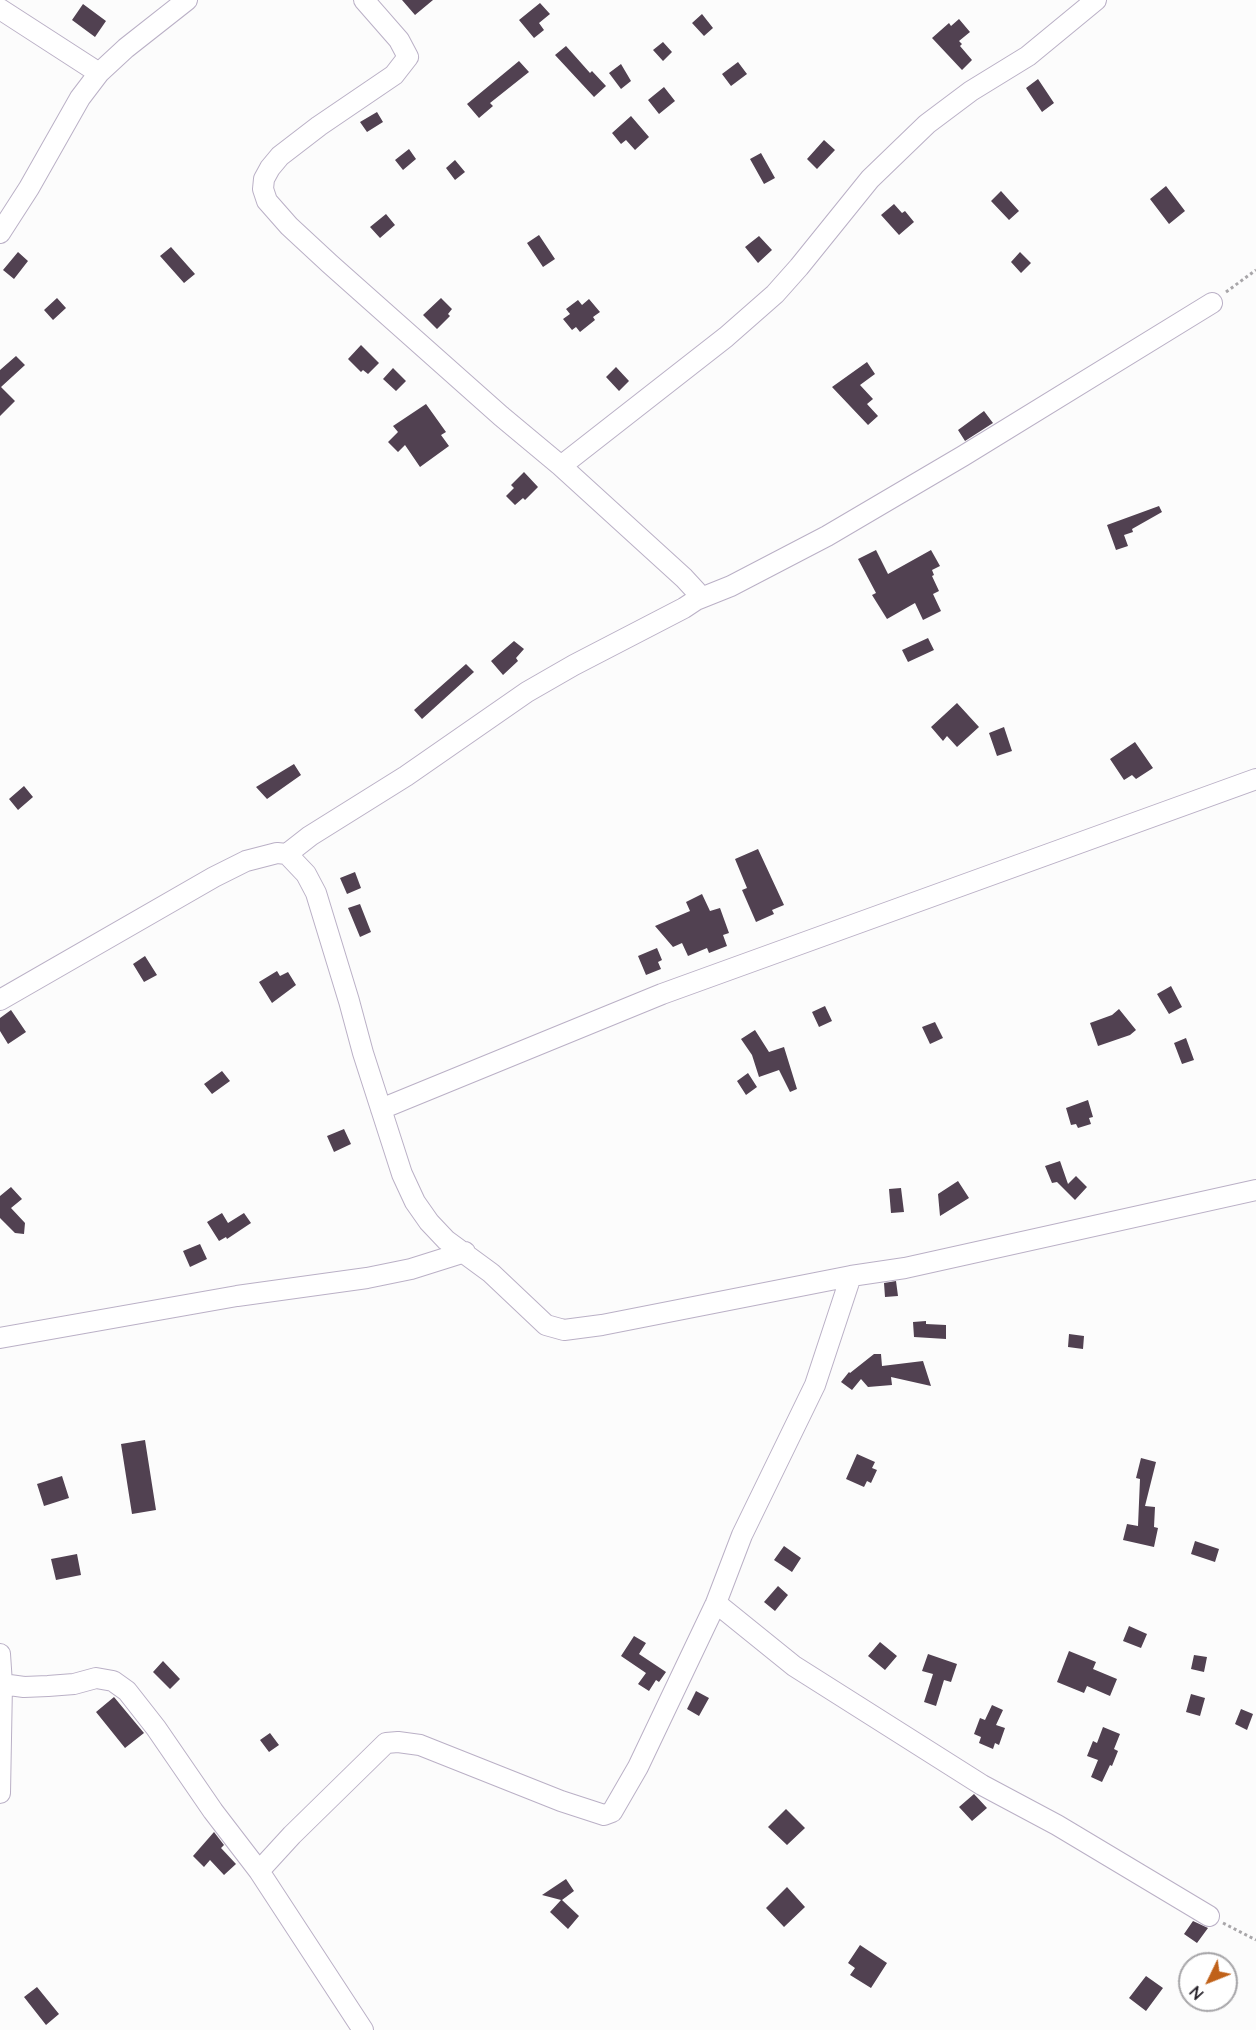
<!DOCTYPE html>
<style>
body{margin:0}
#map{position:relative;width:1256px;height:2030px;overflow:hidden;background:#fcfcfc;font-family:Quicksand,sans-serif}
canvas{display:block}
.north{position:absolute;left:1178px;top:1952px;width:60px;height:60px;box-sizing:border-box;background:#fff;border:2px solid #a6a5a8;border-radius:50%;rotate:227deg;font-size:16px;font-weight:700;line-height:24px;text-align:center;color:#211d25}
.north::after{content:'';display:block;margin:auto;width:21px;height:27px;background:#c06119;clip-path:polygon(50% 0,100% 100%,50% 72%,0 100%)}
</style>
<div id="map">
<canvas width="1256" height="2030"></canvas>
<div class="north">N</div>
</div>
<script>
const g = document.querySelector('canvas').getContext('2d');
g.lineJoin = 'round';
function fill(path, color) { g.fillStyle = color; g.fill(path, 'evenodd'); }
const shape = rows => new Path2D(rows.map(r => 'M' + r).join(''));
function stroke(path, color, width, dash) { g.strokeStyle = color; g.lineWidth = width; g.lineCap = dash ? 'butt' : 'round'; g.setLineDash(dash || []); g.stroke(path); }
fill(shape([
 [402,0,433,0,415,15],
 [540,3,550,14,539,23,544,30,534,38,519,20],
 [83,4,106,21,95,37,72,20],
 [702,14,713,28,704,36,692,23],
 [959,19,970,32,959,41,962,44,960,46,972,60,962,70,932,38,949,23,951,26],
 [663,42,672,52,663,61,653,50],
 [566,46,590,73,592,71,606,86,594,97,555,55],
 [519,61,529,72,490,103,493,106,479,118,467,104],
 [738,62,747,74,731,86,722,74],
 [621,64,631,81,621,89,609,73],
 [1038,79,1054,103,1042,112,1026,88],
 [664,87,675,101,659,114,648,100],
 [377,112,383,122,367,132,360,122],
 [631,116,649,137,635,150,626,140,621,144,612,133],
 [824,140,835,150,817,169,807,159],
 [409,149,416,159,403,170,395,160],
 [761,153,775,178,764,184,750,159],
 [455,160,465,172,455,180,446,168],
 [1166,186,1185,211,1169,224,1150,199],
 [1001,191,1019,211,1009,220,991,201],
 [894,204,902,213,905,211,914,222,899,235,881,215],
 [386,214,395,225,380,238,370,227],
 [539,235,555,259,543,267,527,243],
 [759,236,772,250,758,263,745,247],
 [171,247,195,274,184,283,160,256],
 [18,252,28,261,14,279,3,270],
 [1020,252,1031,263,1021,273,1011,262],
 [57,298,66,308,53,320,44,310],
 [441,298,452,309,448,314,450,316,437,329,423,315],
 [589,299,600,312,593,317,595,320,580,332,576,327,572,330,563,319,570,314,566,309,578,300,582,305],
 [361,345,379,363,368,374,363,370,361,372,348,359],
 [16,356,25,365,1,387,15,401,0,416,0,370],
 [867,362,875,374,860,385,873,399,867,404,878,416,868,425,832,387],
 [616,367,629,381,619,391,606,377],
 [393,368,406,381,396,391,383,379],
 [426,404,446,432,441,435,449,446,420,467,405,445,398,452,388,442,398,432,393,426],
 [984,411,993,423,965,441,958,430],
 [524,472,538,487,525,500,523,498,515,505,506,496,514,488,511,485],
 [1159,506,1162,512,1132,529,1133,532,1124,535,1128,546,1116,550,1107,525],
 [876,550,888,574,931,550,940,566,932,570,934,575,932,576,939,591,933,594,941,611,923,620,915,603,887,619,872,595,876,593,858,559],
 [928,638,934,650,908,662,902,650],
 [514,641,524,649,516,658,518,661,503,675,491,661],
 [466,664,474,672,422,719,414,710],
 [957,703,979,727,957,747,947,736,943,741,931,727],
 [1004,727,1012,751,997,756,989,733],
 [1135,742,1153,768,1136,779,1132,775,1124,780,1110,759],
 [294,764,301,775,267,799,256,787],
 [24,786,33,797,18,810,9,799],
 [758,849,784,905,772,910,774,914,756,922,742,890,747,888,735,859],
 [355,872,361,888,347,894,340,878],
 [702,894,710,911,720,908,729,933,723,935,727,946,709,953,707,948,688,956,682,943,673,947,655,926,690,911,686,902],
 [360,904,371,932,360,937,348,908],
 [657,948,662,960,658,962,661,969,646,975,638,956],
 [145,956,157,975,144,982,133,964],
 [277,971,280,976,288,972,296,985,272,1003,259,982],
 [1171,986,1182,1007,1169,1014,1157,994],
 [825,1006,832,1021,819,1027,812,1012],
 [1119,1009,1136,1030,1130,1035,1098,1046,1090,1023,1112,1015],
 [11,1010,26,1032,8,1044,0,1031,0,1018],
 [935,1022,943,1038,930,1044,922,1027],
 [755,1030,769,1052,784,1047,797,1089,790,1092,779,1070,759,1077,752,1055,741,1039],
 [1186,1038,1194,1060,1182,1064,1174,1043],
 [222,1071,230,1081,212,1094,204,1084],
 [748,1073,757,1087,746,1095,737,1081],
 [1088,1100,1093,1117,1089,1118,1091,1124,1078,1128,1076,1124,1071,1125,1066,1108],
 [344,1129,351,1144,334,1152,327,1136],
 [1060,1161,1068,1184,1076,1176,1087,1187,1075,1200,1057,1182,1052,1183,1045,1166],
 [958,1181,969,1198,940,1216,938,1194],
 [11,1187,22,1199,11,1208,25,1223,24,1234,15,1233,0,1218,0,1196],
 [901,1188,904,1212,891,1213,889,1189],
 [222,1213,228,1223,244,1213,251,1223,227,1239,226,1237,219,1241,207,1222],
 [200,1244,207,1259,190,1267,183,1251],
 [896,1281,898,1296,885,1297,884,1283],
 [926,1321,926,1324,946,1325,946,1339,914,1337,913,1322],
 [1069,1334,1084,1336,1083,1349,1068,1347],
 [874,1354,881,1354,882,1366,923,1361,931,1386,891,1377,892,1385,868,1387,861,1379,852,1390,841,1382,849,1372,850,1373],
 [145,1440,156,1510,132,1514,121,1444],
 [857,1454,875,1462,872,1468,877,1470,871,1483,867,1481,864,1487,846,1479],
 [1141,1458,1156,1462,1145,1506,1155,1507,1154,1527,1158,1528,1154,1547,1123,1540,1127,1524,1138,1526,1140,1479,1136,1478],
 [62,1476,69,1498,44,1506,37,1484],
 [1195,1541,1219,1549,1215,1562,1191,1554],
 [784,1546,801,1558,792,1572,774,1560],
 [77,1554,81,1575,56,1580,51,1559],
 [778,1586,788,1595,775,1611,764,1602],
 [1129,1626,1147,1634,1141,1648,1123,1641],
 [634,1636,646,1643,639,1654,666,1672,659,1682,656,1680,649,1691,638,1684,646,1673,621,1656],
 [880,1642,897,1656,885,1670,868,1656],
 [1069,1651,1096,1662,1093,1669,1117,1679,1110,1696,1087,1686,1084,1693,1057,1682],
 [928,1654,957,1664,951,1682,944,1680,936,1706,924,1702,933,1674,922,1671],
 [1194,1655,1207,1657,1204,1672,1191,1669],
 [163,1661,180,1679,170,1689,153,1672],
 [696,1691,709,1698,699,1716,687,1709],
 [1191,1694,1205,1698,1200,1716,1186,1712],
 [114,1697,144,1733,125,1748,96,1712],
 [992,1705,1003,1710,996,1725,1005,1728,999,1745,995,1743,993,1749,979,1743,981,1737,974,1734,980,1718,985,1720],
 [1241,1709,1253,1714,1247,1730,1235,1724],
 [1103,1727,1120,1734,1114,1749,1118,1751,1112,1766,1110,1765,1102,1782,1091,1777,1098,1760,1087,1756,1093,1741,1097,1743],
 [270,1733,279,1745,269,1752,260,1740],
 [974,1794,987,1808,972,1821,959,1807],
 [786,1809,805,1828,787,1845,768,1827],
 [214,1832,224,1845,221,1848,236,1864,224,1875,210,1860,204,1867,193,1856],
 [566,1879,574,1891,562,1900,579,1916,568,1929,550,1912,561,1900,542,1895],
 [787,1887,805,1907,784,1927,766,1908],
 [1193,1921,1208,1928,1197,1943,1184,1934],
 [860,1945,887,1963,871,1988,850,1975,855,1968,848,1963],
 [1146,1976,1163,1988,1146,2011,1129,1998],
 [37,1987,59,2014,46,2025,24,1997]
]), '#514151');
const street = shape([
 [364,0,399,40,408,57,394,75,319,126,280,156,270,168,264,179,263,189,267,201,289,226,330,264,501,416,561,466,726,337,775,294,799,267,870,179,927,124,971,91,1028,56,1096,0],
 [0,9,99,73],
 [0,233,29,188,80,98,99,73,126,48,187,0],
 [696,600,731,586,827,536,963,456,1212,303],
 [287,854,310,836,406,776,527,692,574,665,684,608,696,600,698,595,696,591,684,578,561,466],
 [0,1000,214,877,246,861,277,853,287,854,306,874,316,893,349,1001,363,1053,402,1174,415,1202,429,1222,446,1240,491,1273,546,1325,564,1330,602,1325,851,1276,905,1268,1256,1190],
 [381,1109,662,994,1256,779],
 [0,1338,237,1296,367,1278,411,1269,465,1252],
 [716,1603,794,1666,982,1785,1057,1825,1209,1916],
 [0,1654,2,1684,0,1793],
 [2,1684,24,1687,48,1686,74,1684,96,1678,113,1681,127,1691,156,1728,213,1811,259,1871,363,2030],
 [259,1871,292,1835,386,1743,398,1742,420,1745,561,1801,604,1815,612,1812,638,1767,716,1603,742,1535,815,1385,851,1276]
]);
stroke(street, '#bab0c6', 22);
stroke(shape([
 [1226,292,1256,270],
 [1223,1923,1256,1940]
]), '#a8a6a9', 3, [3, 3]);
stroke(street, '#fff', 20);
</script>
